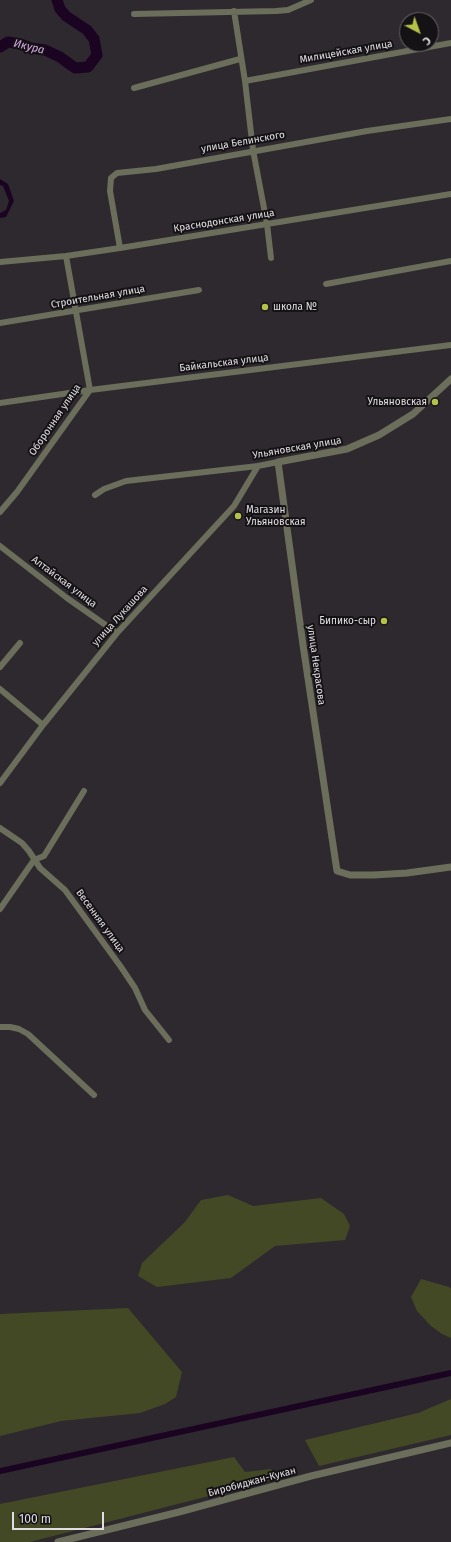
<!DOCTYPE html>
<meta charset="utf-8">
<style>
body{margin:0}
#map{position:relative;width:451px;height:1542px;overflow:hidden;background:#2e292f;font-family:"Fira Sans",sans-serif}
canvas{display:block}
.north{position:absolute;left:399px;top:12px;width:40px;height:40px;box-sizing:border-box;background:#151215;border:1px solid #676467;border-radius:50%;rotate:139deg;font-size:11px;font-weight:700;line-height:16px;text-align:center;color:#e1dee2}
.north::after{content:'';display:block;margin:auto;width:14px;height:18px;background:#b5c249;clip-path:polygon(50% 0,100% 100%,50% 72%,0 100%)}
.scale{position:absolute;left:12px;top:1512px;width:92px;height:18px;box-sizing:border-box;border:2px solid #e1dee2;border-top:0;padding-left:5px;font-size:12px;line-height:14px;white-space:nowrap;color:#e1dee2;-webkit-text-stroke:3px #151215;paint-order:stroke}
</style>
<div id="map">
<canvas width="451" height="1542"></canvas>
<div class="north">С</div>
<div class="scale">100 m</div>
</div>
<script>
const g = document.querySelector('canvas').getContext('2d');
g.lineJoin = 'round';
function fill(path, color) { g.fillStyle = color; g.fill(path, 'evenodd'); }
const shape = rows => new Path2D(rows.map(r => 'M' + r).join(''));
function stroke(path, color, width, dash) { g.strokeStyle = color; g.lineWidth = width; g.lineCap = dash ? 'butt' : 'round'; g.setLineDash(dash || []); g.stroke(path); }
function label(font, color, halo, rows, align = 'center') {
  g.font = font + ' "Fira Sans",sans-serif'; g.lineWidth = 4; g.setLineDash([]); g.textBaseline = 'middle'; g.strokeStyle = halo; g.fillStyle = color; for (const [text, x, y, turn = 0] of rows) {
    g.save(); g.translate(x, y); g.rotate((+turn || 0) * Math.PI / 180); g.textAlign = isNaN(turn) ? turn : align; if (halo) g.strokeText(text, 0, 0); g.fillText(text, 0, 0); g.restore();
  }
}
fill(shape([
 [228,1195,253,1206,321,1198,344,1214,350,1226,345,1240,275,1246,231,1278,157,1287,138,1276,142,1263,185,1222,201,1200],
 [421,1279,449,1287,451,1289,451,1338,442,1334,431,1326,417,1311,411,1297],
 [128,1308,182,1372,176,1397,165,1404,140,1413,61,1421,0,1436,0,1314],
 [451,1399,451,1435,319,1466,305,1440,418,1413],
 [234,1457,245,1472,271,1469,275,1479,30,1542,0,1542,0,1504]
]), '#444925');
fill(shape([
 [0,179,8,184,14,201,6,217,0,218,0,213,6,210,9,201,3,186,0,185]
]), '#1b0422');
stroke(shape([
 [0,1471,451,1373]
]), '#1b0422', 6);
stroke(shape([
 [0,47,8,42,20,44,31,48,45,50,60,57,75,68,88,67,97,55,94,39,87,30,66,16,60,9,57,0]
]), '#1b0422', 11);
stroke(shape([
 [234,11,245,81,253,150,267,224,271,258],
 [134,14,276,11,288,10,311,0],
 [245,81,451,43],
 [134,88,240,59],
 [120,248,110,191,111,178,117,173,156,169,367,131,451,119],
 [0,262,66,256,120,248,451,194],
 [326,284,451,261],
 [0,323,199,290],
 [0,403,90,390,451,345],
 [95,495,104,489,126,481,258,466,278,462],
 [0,512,17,492,90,390,66,256],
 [0,546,67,598,117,633],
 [0,667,20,643],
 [0,689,43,725],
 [0,783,43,725,117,633,234,506,258,466],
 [0,828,22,843,29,851,40,868,65,890,121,967,135,988,145,1010,169,1040],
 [0,909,34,860,44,856,84,791],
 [0,1027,10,1027,19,1029,28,1034,94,1095]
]), '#6b6e5a', 6);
stroke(shape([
 [451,379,413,414,379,435,347,449,278,462,303,645,337,871,350,875,374,875,407,873,451,867],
 [58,1542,179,1512,311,1476,451,1443]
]), '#6b6e5a', 7);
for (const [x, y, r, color] of [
 [265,307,4,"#b5c249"],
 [435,402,4,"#b5c249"],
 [238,516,4,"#b5c249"],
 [384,621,4,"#b5c249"]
]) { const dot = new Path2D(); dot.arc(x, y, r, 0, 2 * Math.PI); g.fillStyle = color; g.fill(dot); stroke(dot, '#151215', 1.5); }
label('10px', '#e1dee2', '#151215', [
 ["Милицейская улица",346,52,-10],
 ["улица Белинского",243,142,-10],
 ["Краснодонская улица",224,221,-9],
 ["Строительная улица",98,297,-10],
 ["Байкальская улица",224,363,-7],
 ["Оборонная улица",55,420,-56],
 ["Ульяновская улица",297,448,-10],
 ["Алтайская улица",64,582,37],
 ["улица Лукашова",120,616,-48],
 ["улица Некрасова",316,665,82],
 ["Весенняя улица",100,921,54],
 ["Биробиджан-Кукан",252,1482,-15]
]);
label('10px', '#e1dee2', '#151215', [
 ["школа №",273,307],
 ["Ульяновская",427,402,"right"],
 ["Магазин",246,510],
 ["Ульяновская",246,522],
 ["Бипико-сыр",376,621,"right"]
], 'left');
label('italic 11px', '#daabe7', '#151215', [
 ["Икура",29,47,14]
]);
</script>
